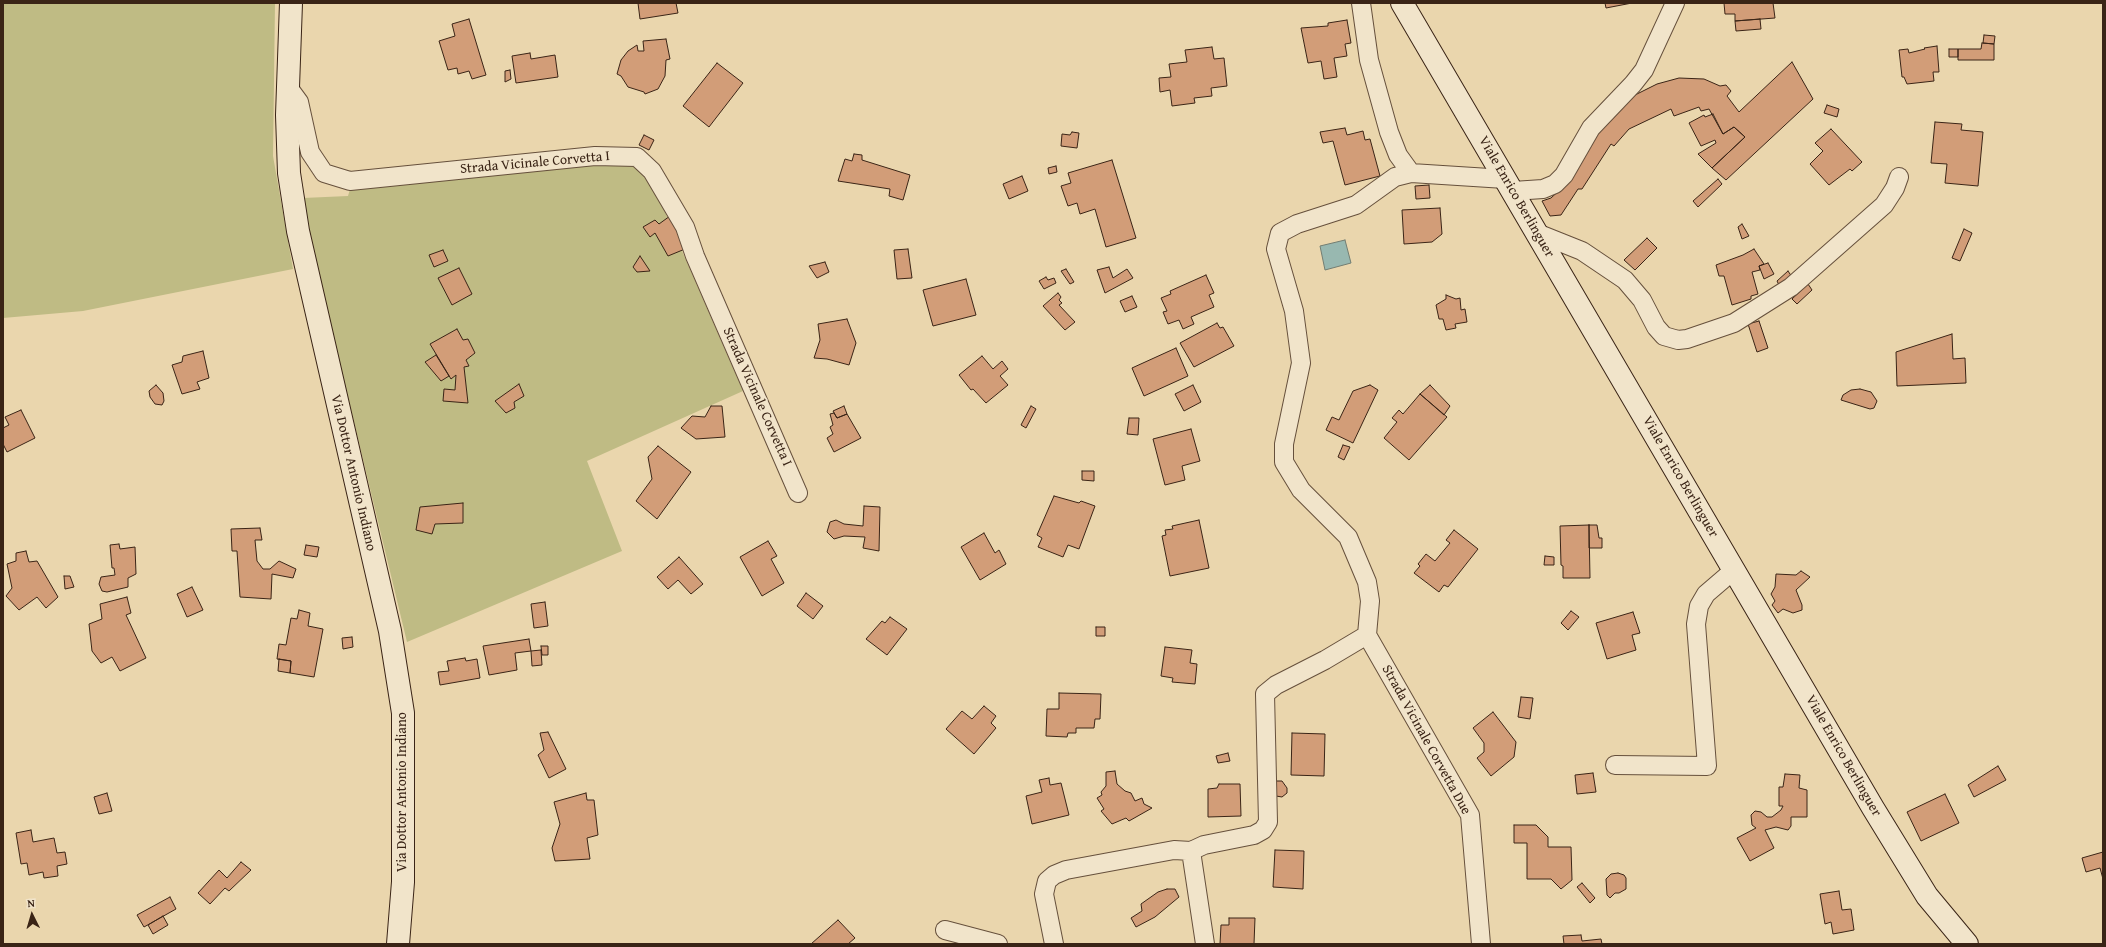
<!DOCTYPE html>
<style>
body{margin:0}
#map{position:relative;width:2106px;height:947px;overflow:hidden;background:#ead6ad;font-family:"Gentium Book Plus",serif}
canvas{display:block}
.frame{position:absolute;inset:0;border:4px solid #3a2416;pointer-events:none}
.north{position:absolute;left:12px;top:895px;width:40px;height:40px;-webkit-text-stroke:3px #f1e4ca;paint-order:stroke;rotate:355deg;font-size:11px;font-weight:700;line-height:16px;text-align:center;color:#3a2416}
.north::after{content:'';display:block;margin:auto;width:14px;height:18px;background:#3a2416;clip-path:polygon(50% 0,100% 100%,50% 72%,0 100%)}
</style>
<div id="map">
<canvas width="2106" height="947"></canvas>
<div class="frame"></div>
<div class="north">N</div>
</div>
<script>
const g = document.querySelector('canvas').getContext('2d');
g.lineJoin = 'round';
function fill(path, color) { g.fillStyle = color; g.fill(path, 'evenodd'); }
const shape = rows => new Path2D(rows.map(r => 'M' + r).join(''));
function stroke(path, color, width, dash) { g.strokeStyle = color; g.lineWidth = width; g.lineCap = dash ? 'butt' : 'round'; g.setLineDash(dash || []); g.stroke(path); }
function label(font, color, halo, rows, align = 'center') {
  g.font = font + ' "Gentium Book Plus",serif'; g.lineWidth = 3.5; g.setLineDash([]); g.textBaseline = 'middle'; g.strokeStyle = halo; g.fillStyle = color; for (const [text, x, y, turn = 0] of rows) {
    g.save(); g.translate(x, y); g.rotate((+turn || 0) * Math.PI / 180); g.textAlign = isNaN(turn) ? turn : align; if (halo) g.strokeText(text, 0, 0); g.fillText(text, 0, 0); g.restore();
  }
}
fill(shape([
 [3,3,275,3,273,156,293,269,83,311,3,318],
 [632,157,652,182,743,391,587,461,622,551,407,642,314,256,303,198,348,196,351,186]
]), '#bfbb84');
const water = shape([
 [1345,240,1351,263,1325,270,1320,246,1345,240]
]);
fill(water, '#98b8b0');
stroke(water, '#727d72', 1);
const building = shape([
 [638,3,676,3,678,13,640,19,638,3],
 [1605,3,1632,3,1606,8,1605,3],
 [1724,3,1773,3,1775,18,1735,21,1735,14,1725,14,1724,3],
 [469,19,486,75,472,79,469,71,458,74,457,68,448,70,439,41,455,36,452,24,469,19],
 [1760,19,1761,29,1736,31,1735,21,1760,19],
 [1347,20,1351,43,1345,44,1347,56,1334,58,1337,77,1324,79,1321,61,1308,63,1301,28,1328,26,1328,23,1347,20],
 [1984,35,1995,36,1994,44,1983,43,1984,35],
 [666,39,670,59,666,60,665,76,658,89,645,94,644,92,628,87,621,76,617,74,621,60,628,51,637,45,638,51,644,51,643,41,666,39],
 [1982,43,1994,44,1994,60,1958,60,1958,49,1981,49,1982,43],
 [1937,46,1939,72,1933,72,1934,81,1907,84,1904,77,1902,77,1899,50,1908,49,1909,53,1925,49,1924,48,1937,46],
 [1212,47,1214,59,1224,58,1227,86,1211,88,1212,96,1194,98,1195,103,1172,106,1170,90,1160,92,1159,78,1171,77,1169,64,1187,62,1185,50,1212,47],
 [1949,49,1958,49,1958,57,1949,57,1949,49],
 [530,53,531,59,555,55,558,77,516,83,512,56,530,53],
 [1792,62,1813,99,1726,180,1712,168,1745,137,1734,127,1723,134,1709,109,1701,111,1699,107,1674,116,1671,109,1629,129,1614,146,1611,144,1582,189,1578,189,1561,215,1550,216,1542,201,1551,198,1565,185,1589,139,1633,96,1657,84,1679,78,1704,79,1720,86,1726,85,1731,91,1727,96,1739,112,1792,62],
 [717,63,743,83,709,127,683,106,717,63],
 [510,70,511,79,505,82,505,71,510,70],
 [1827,105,1839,109,1837,117,1824,113,1827,105],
 [1713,114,1723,134,1734,127,1745,137,1712,168,1698,154,1716,143,1715,140,1701,146,1689,123,1704,115,1705,117,1713,114],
 [1935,122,1962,124,1961,130,1983,132,1978,186,1945,183,1947,164,1931,163,1935,122],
 [1345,128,1347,135,1363,131,1365,140,1370,139,1380,176,1345,185,1333,141,1323,143,1320,132,1345,128],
 [1831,129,1862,162,1852,171,1850,169,1829,185,1810,164,1823,151,1815,143,1831,129],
 [1072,132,1079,133,1077,148,1061,146,1062,134,1070,135,1072,132],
 [644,135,654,140,649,150,639,145,644,135],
 [854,154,862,155,862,160,910,175,903,200,889,196,890,189,838,181,845,159,852,161,854,154],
 [1112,160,1136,238,1106,247,1095,209,1080,214,1077,203,1068,206,1061,186,1071,183,1068,173,1112,160],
 [1056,166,1057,172,1049,174,1048,168,1056,166],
 [1022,176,1028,191,1009,199,1003,184,1022,176],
 [1718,179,1722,184,1698,207,1693,201,1718,179],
 [1429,185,1430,198,1416,199,1415,186,1429,185],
 [1440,208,1442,234,1432,242,1404,244,1402,210,1440,208],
 [670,216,685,249,668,256,655,233,650,237,643,227,655,220,659,224,670,216],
 [1742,224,1749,236,1742,239,1738,227,1742,224],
 [1964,229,1972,233,1960,261,1952,258,1964,229],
 [1647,238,1657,248,1635,270,1624,260,1647,238],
 [908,249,912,278,897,279,894,250,908,249],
 [1754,249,1764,264,1759,266,1760,270,1752,272,1758,294,1751,296,1751,299,1732,305,1724,276,1719,276,1716,265,1743,255,1754,249],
 [443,250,448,261,434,267,429,255,443,250],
 [640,256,650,271,637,272,633,267,640,256],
 [825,262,829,272,817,278,809,266,825,262],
 [1768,263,1774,274,1764,279,1759,266,1768,263],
 [1109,267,1113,278,1127,269,1133,278,1105,293,1097,270,1109,267],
 [459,268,472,294,452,305,438,278,459,268],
 [1066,269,1074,282,1070,284,1061,271,1066,269],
 [1788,271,1792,277,1780,287,1777,281,1788,271],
 [1206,275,1214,293,1209,295,1214,307,1191,317,1194,324,1183,329,1179,320,1168,324,1163,312,1167,311,1161,298,1171,294,1170,291,1206,275],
 [1046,277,1048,280,1054,278,1056,283,1044,289,1039,281,1046,277],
 [966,279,976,315,933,326,923,290,966,279],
 [1808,284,1812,290,1797,304,1792,299,1808,284],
 [1058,293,1061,297,1059,300,1062,303,1059,305,1075,322,1065,330,1043,306,1058,293],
 [1446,295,1456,299,1460,298,1461,310,1465,309,1467,322,1455,324,1456,328,1446,330,1443,319,1439,319,1436,305,1446,299,1446,295],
 [1132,296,1137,307,1125,312,1120,301,1132,296],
 [847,319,856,343,849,365,827,359,814,358,820,340,818,324,847,319],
 [1759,321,1768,348,1757,352,1748,324,1759,321],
 [1217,323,1220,328,1223,327,1234,346,1194,367,1180,343,1217,323],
 [457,329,463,340,468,339,475,353,466,360,469,366,464,367,468,403,443,401,444,389,455,390,456,375,451,379,430,344,457,329],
 [1952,334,1953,359,1965,358,1966,383,1897,386,1896,352,1952,334],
 [1176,348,1188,376,1144,396,1132,368,1176,348],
 [203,351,209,378,197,382,200,389,182,394,172,365,182,362,183,356,203,351],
 [436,355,449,376,441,381,425,362,436,355],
 [982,356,993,369,1002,361,1008,369,1000,376,1008,385,986,403,973,389,971,390,959,375,982,356],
 [519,384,524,396,514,402,515,408,506,413,495,401,519,384],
 [156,385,163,393,164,401,162,405,155,404,150,397,149,391,156,385],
 [1193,385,1201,402,1184,411,1175,394,1193,385],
 [1370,385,1378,390,1353,443,1326,430,1332,417,1339,420,1353,391,1370,385],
 [1430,385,1450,406,1444,415,1420,394,1430,385],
 [1860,389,1871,392,1877,401,1874,408,1870,409,1841,400,1843,395,1851,390,1860,389],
 [1420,394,1447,417,1409,460,1384,438,1397,422,1392,418,1399,410,1403,414,1420,394],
 [711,406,722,406,725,437,696,439,681,428,692,416,705,417,711,406],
 [844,406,847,414,837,418,833,411,844,406],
 [1031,406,1036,409,1026,428,1021,425,1031,406],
 [21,410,35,438,7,452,3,444,3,428,9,425,5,417,21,410],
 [834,413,837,418,847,414,861,438,834,452,827,438,833,434,830,427,833,425,830,414,834,413],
 [1129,418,1139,418,1138,435,1127,434,1129,418],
 [1191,429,1200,461,1182,466,1185,480,1165,485,1153,439,1191,429],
 [1343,445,1350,447,1344,460,1338,457,1343,445],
 [658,446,691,472,657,519,636,501,652,479,648,457,658,446],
 [1082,471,1094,471,1094,481,1082,480,1082,471],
 [1054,496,1079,503,1081,501,1095,506,1079,549,1068,545,1063,557,1038,547,1042,538,1037,535,1054,496],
 [463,503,463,523,435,524,432,534,416,530,420,507,463,503],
 [864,506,880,507,879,551,863,548,865,537,844,536,834,539,827,532,830,522,836,520,844,524,863,526,864,506],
 [1199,520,1209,568,1170,576,1162,536,1166,535,1165,530,1173,529,1172,526,1199,520],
 [1589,525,1597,525,1599,538,1602,538,1602,548,1589,548,1589,525],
 [1589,525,1590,578,1563,578,1563,566,1561,565,1560,526,1589,525],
 [260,528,262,540,255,540,257,561,263,569,270,569,279,561,296,569,293,578,272,574,271,599,240,597,237,551,232,551,231,529,260,528],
 [1454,530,1478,549,1448,587,1444,585,1439,592,1414,573,1420,566,1418,564,1426,554,1435,561,1450,543,1446,540,1454,530],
 [984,533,995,553,999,550,1006,564,980,580,961,547,984,533],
 [768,541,777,556,771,559,784,583,762,596,740,557,768,541],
 [119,544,120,549,135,547,136,574,128,578,128,587,107,592,102,591,99,584,101,577,115,575,114,568,112,568,110,545,119,544],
 [306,545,319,547,317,557,304,555,306,545],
 [26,551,29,562,37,561,58,597,46,608,37,597,19,610,6,596,12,588,7,564,16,561,16,553,26,551],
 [1545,556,1554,557,1554,565,1544,565,1545,556],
 [679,557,703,584,691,594,678,580,668,589,657,577,679,557],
 [1801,571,1810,577,1796,590,1802,605,1802,610,1793,613,1783,609,1778,613,1772,605,1775,601,1771,594,1775,587,1776,574,1796,575,1801,571],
 [64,576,70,576,74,587,65,589,64,576],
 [192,587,203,610,187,617,177,594,192,587],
 [806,593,823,606,813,619,797,606,806,593],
 [127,597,131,613,126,615,146,658,120,671,112,657,101,663,92,651,89,624,102,619,100,604,127,597],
 [545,602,548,626,534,628,531,604,545,602],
 [299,610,310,613,308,626,323,629,314,677,290,673,291,661,277,659,279,644,286,645,291,618,297,619,299,610],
 [1571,611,1579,617,1568,630,1561,623,1571,611],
 [1633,612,1640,633,1632,635,1636,650,1607,659,1596,623,1633,612],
 [890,617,907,629,887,655,866,639,882,621,885,623,890,617],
 [1096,627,1105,627,1105,636,1096,636,1096,627],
 [352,637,353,647,343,649,342,638,352,637],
 [529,639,531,651,515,653,517,670,489,675,483,646,529,639],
 [541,646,548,646,548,655,542,655,541,646],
 [1165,647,1192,650,1190,663,1197,664,1195,684,1172,682,1173,678,1161,676,1165,647],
 [541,650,542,665,532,666,531,651,541,650],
 [465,658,466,661,477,659,480,678,440,685,438,672,449,671,447,661,465,658],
 [279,659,291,661,290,673,278,671,279,659],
 [1059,693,1101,694,1100,719,1095,719,1094,728,1076,728,1076,733,1068,733,1067,737,1046,736,1047,709,1059,709,1059,693],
 [1521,697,1533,698,1530,719,1518,717,1521,697],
 [984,706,996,716,991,723,996,728,974,754,946,729,962,711,972,719,984,706],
 [1493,712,1516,742,1514,757,1491,776,1477,758,1484,752,1484,743,1473,728,1493,712],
 [548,732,566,769,549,778,538,755,544,750,540,733,548,732],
 [1292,733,1325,734,1324,776,1291,775,1292,733],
 [1228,753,1230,761,1218,763,1216,756,1228,753],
 [1998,766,2006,780,1974,797,1968,785,1998,766],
 [1115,771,1117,784,1125,791,1131,793,1135,801,1142,798,1144,804,1152,808,1129,821,1126,818,1112,824,1101,811,1104,809,1097,798,1102,795,1101,792,1106,786,1106,772,1115,771],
 [1593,773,1596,792,1577,794,1575,775,1593,773],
 [1785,774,1800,775,1799,788,1807,790,1807,817,1791,817,1791,826,1788,830,1776,827,1765,830,1774,848,1750,861,1737,838,1756,828,1752,825,1751,815,1755,811,1761,812,1767,817,1772,817,1781,810,1783,806,1779,806,1779,787,1783,787,1785,774],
 [1049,778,1050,785,1061,783,1069,815,1032,824,1026,796,1042,792,1039,780,1049,778],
 [1276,781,1282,781,1287,788,1287,793,1282,797,1276,796,1274,783,1276,781],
 [1219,784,1240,784,1241,816,1208,817,1208,789,1217,788,1219,784],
 [107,793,112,811,99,814,94,797,107,793],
 [586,793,587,800,594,800,598,835,587,838,590,859,555,861,552,848,560,824,554,802,586,793],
 [1945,794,1959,823,1921,841,1907,812,1945,794],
 [1514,825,1536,825,1548,837,1548,847,1571,847,1572,880,1561,889,1551,879,1527,879,1527,843,1514,843,1514,825],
 [31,830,33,842,54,838,57,853,65,852,67,864,57,866,58,876,44,878,43,872,29,875,27,863,21,864,16,833,31,830],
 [1275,850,1304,851,1303,889,1273,887,1275,850],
 [2103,852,2103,879,2100,868,2086,872,2082,858,2103,852],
 [241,862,251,870,229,891,225,888,210,904,198,893,219,870,227,878,241,862],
 [1618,873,1624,875,1626,878,1626,889,1619,893,1615,893,1610,898,1607,895,1606,879,1611,874,1618,873],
 [1582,883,1595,898,1590,903,1577,887,1582,883],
 [1167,889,1175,889,1179,897,1155,917,1136,927,1131,918,1142,911,1141,904,1158,892,1167,889],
 [1839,891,1842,910,1851,909,1854,930,1833,934,1831,922,1825,924,1820,894,1839,891],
 [170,897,176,909,144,927,137,915,170,897],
 [163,916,168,925,153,934,148,925,163,916],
 [1229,918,1255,918,1254,944,1220,944,1221,925,1229,925,1229,918],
 [838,920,855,938,848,944,811,944,838,920],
 [1581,935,1582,941,1601,939,1602,944,1564,944,1563,936,1581,935]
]);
fill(building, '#d29d78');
stroke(building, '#3a2416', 1);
const minor = shape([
 [288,87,299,102,310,152,324,173,350,181,595,156,637,157,652,171,685,227,695,256,798,493],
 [1411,173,1505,179],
 [1513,191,1543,189,1555,184,1564,175,1591,128,1633,84,1644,70,1675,3],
 [1537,233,1582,251,1625,280,1642,300,1656,327,1664,336,1678,340,1687,339,1734,323,1791,287,1884,205,1895,188,1899,177],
 [1367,635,1470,815,1481,944],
 [1615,765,1707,766,1696,624,1699,606,1706,594,1734,570],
 [945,930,998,944],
 [1054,944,1044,894,1047,881,1054,875,1066,870,1174,850,1191,851],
 [1205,944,1191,851,1204,845,1254,835,1263,830,1268,822,1265,694,1276,685,1325,660,1367,635,1370,601,1367,582,1348,537,1301,490,1284,462,1284,444,1301,363,1294,311,1276,249,1280,233,1297,224,1356,205,1395,177,1411,173,1398,155,1389,132,1369,60,1361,3]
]);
const secondary = shape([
 [291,3,287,115,289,173,298,231,390,631,403,713,403,882,398,944],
 [1402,3,1873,808,1927,896,1967,944]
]);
stroke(minor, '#66503c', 20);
stroke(secondary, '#3a2416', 24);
stroke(minor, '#f1e4ca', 18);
stroke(secondary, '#f1e4ca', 22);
label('14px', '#3a2416', '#f1e4ca', [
 ["Strada Vicinale Corvetta I",535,163,-5],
 ["Viale Enrico Berlinguer",1516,197,60],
 ["Strada Vicinale Corvetta I",757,397,66],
 ["Via Dottor Antonio Indiano",353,473,77],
 ["Viale Enrico Berlinguer",1680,477,60],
 ["Strada Vicinale Corvetta Due",1426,740,61],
 ["Viale Enrico Berlinguer",1843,756,60],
 ["Via Dottor Antonio Indiano",402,792,-90]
]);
</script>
